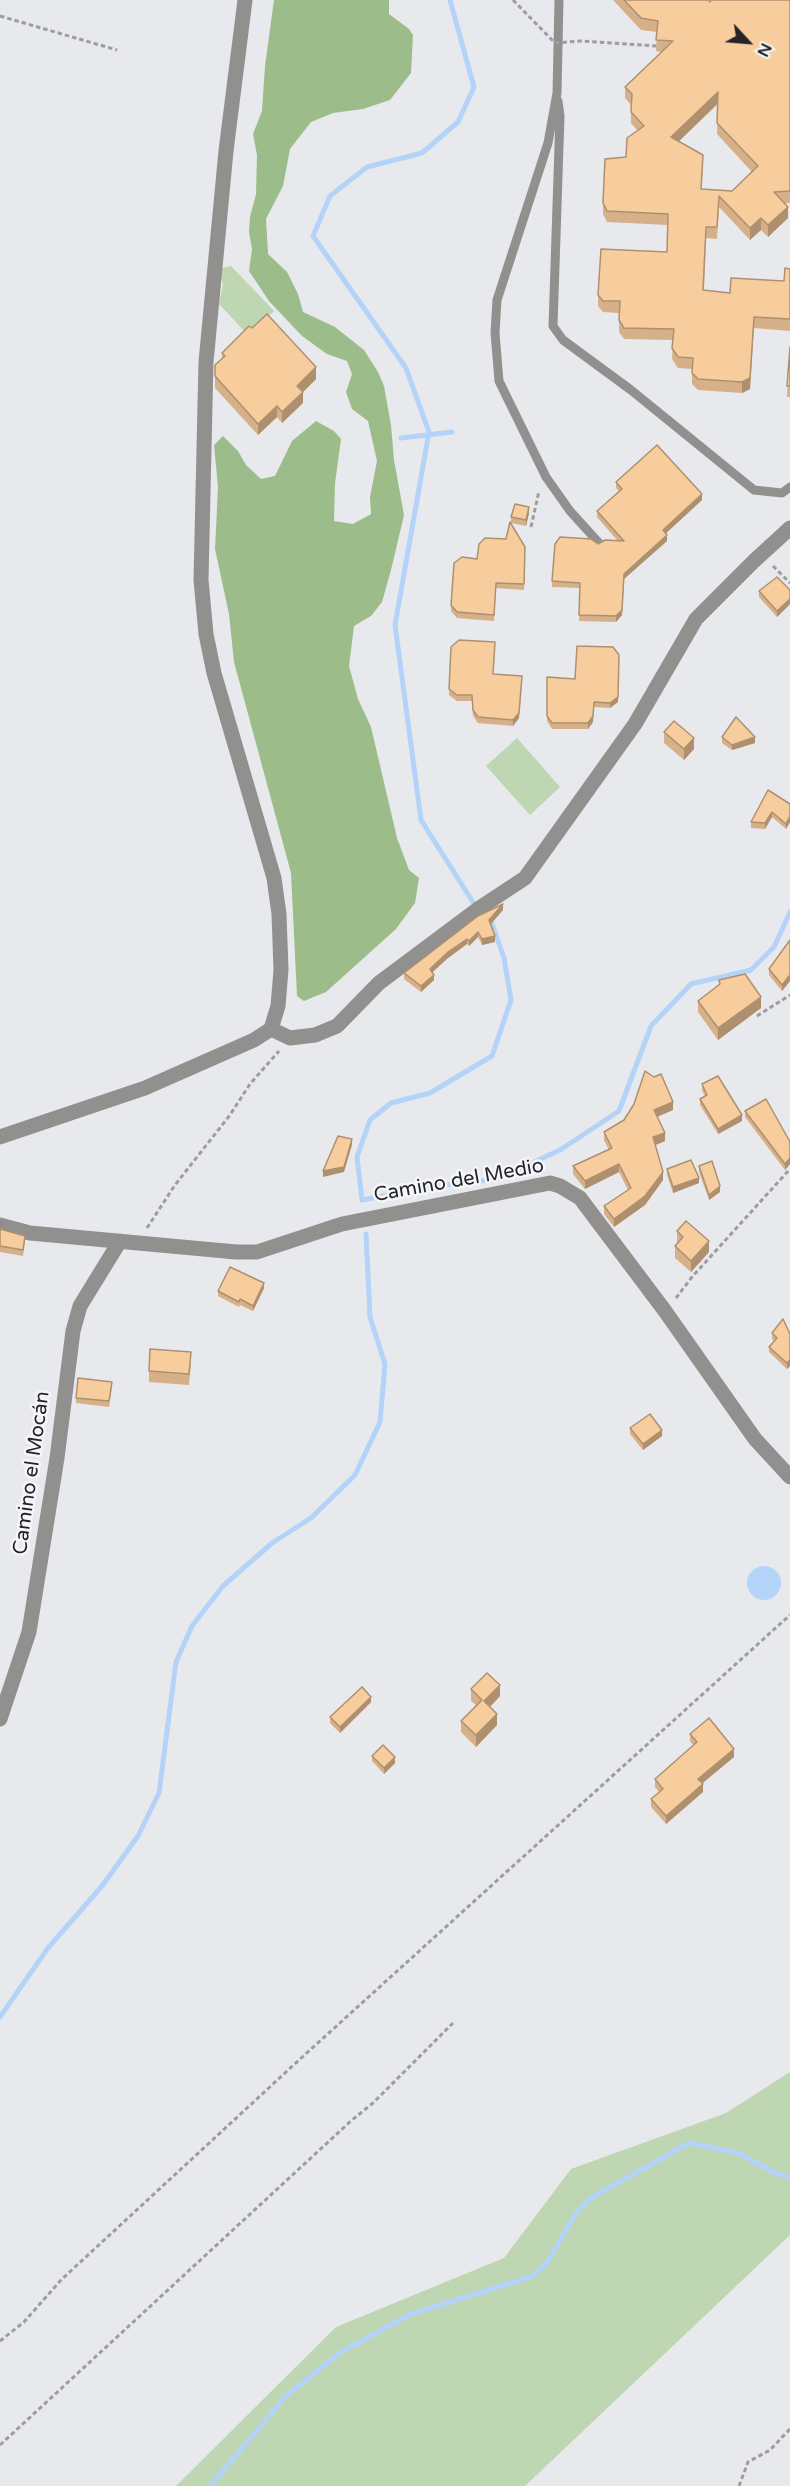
<!DOCTYPE html>
<meta charset="utf-8">
<style>
body{margin:0}
#map{position:relative;width:790px;height:2486px;overflow:hidden;background:#e8e9ed;font-family:"Varela Round",sans-serif}
canvas{display:block}
.north{position:absolute;left:718px;top:12px;width:60px;height:60px;-webkit-text-stroke:4px #f5f6fb;paint-order:stroke;rotate:116deg;font-size:16px;font-weight:700;line-height:24px;text-align:center;color:#242426}
.north::after{content:'';display:block;margin:auto;width:21px;height:27px;background:#242426;clip-path:polygon(50% 0,100% 100%,50% 72%,0 100%)}
</style>
<div id="map">
<canvas width="790" height="2486"></canvas>
<div class="north">N</div>
</div>
<script>
const g = document.querySelector('canvas').getContext('2d');
g.lineJoin = 'round';
function fill(path, color) { g.fillStyle = color; g.fill(path, 'evenodd'); }
const shape = rows => new Path2D(rows.map(r => 'M' + r).join(''));
function stroke(path, color, width, dash) { g.strokeStyle = color; g.lineWidth = width; g.lineCap = dash ? 'butt' : 'round'; g.setLineDash(dash || []); g.stroke(path); }
function label(font, color, halo, rows, align = 'center') {
  g.font = font + ' "Varela Round",sans-serif'; g.lineWidth = 5; g.setLineDash([]); g.textBaseline = 'middle'; g.strokeStyle = halo; g.fillStyle = color; for (const [text, x, y, turn = 0] of rows) {
    g.save(); g.translate(x, y); g.rotate((+turn || 0) * Math.PI / 180); g.textAlign = isNaN(turn) ? turn : align; if (halo) g.strokeText(text, 0, 0); g.fillText(text, 0, 0); g.restore();
  }
}
fill(shape([
 [231,266,274,311,249,336,219,304,223,284,220,275,222,268],
 [517,738,560,787,530,815,486,766],
 [790,2072,790,2235,525,2486,176,2486,336,2327,504,2258,571,2169,726,2113]
]), '#bed6b1');
fill(shape([
 [274,0,389,0,389,14,409,29,413,35,411,73,390,100,363,109,333,113,311,122,290,149,283,186,266,219,268,254,287,272,298,294,303,312,335,327,364,350,378,372,384,386,391,425,394,460,404,515,391,570,382,602,371,616,354,626,349,666,358,699,371,727,397,838,409,870,419,878,415,903,396,929,326,992,304,1001,297,996,291,873,234,662,229,614,215,549,218,487,214,445,223,436,238,451,246,465,261,479,275,476,292,441,316,421,334,431,341,439,335,483,334,521,353,524,371,514,370,497,377,461,368,421,352,409,346,392,352,374,347,361,327,354,302,336,269,301,249,271,252,249,249,232,250,217,256,194,257,155,253,134,262,111,265,66]
]), '#9cbc89');
fill(shape([
 '747 1583a17 17 0 1 1 34 0a17 17 0 1 1-34 0Z'
]), '#b4d3f8');
stroke(shape([
 [450,0,474,87,458,122,422,153,367,167,330,196,313,236,406,368,429,432,395,625,421,820,476,907],
 [401,438,452,432],
 [490,918,504,958,511,1000,492,1056,430,1093,391,1103,370,1120,357,1157,362,1200,443,1185,498,1179,560,1150,619,1111,651,1026,691,984,751,970,774,947,790,912],
 [0,2017,48,1948,102,1886,138,1836,159,1793,176,1662,192,1626,223,1586,272,1543,311,1518,355,1475,380,1422,385,1364,370,1317,366,1234],
 [210,2486,285,2397,341,2352,411,2314,533,2276,547,2263,576,2213,591,2198,689,2143,738,2153,773,2172,790,2177]
]), '#b4d3f8', 5);
stroke(shape([
 [0,16,117,50],
 [531,527,539,491],
 [773,566,790,583],
 [757,1016,790,995],
 [147,1228,175,1185,230,1115,250,1084,279,1051],
 [676,1298,692,1277,790,1169],
 [0,2341,24,2322,62,2279,299,2060,790,1615],
 [0,2445,352,2120,373,2103,453,2023],
 [739,2486,748,2462,770,2450,790,2429]
]), '#9c9da0', 3, [4.5, 3]);
stroke(shape([
 [559,0,557,93,548,143,497,300,495,333,499,381,546,477,570,511,599,543],
 [558,101,560,116,553,326,563,340,631,390,754,490,782,493,790,487]
]), '#92908f', 9);
stroke(shape([
 [271,1029,290,1038,315,1035,337,1026,379,983,478,909,525,878,635,724,696,619,754,561,790,528],
 [0,1137,145,1088,254,1040,271,1029,278,1006,281,970,279,914,274,878,214,673,206,634,201,580,206,362,226,151,245,0],
 [0,1225,30,1233,236,1252,257,1252,342,1224,550,1183,560,1186,580,1198,665,1311,755,1439,790,1477],
 [0,1719,29,1632,57,1458,73,1331,80,1306,120,1241]
]), '#92908f', 15);
stroke(shape([
 [513,0,555,43,581,41,657,46]
]), '#9c9da0', 3, [4.5, 3]);
fill(shape([
 [613,0,708,0,710,2,790,0,790,203,784,203,788,218,768,237,761,230,750,240,719,207,717,239,706,238,704,290,730,293,784,281,790,269,790,331,754,328,750,389,742,393,698,390,692,384,692,369,678,368,672,359,673,340,624,339,619,332,619,313,603,312,598,306,598,295,667,252,668,225,607,222,603,214,603,203,626,157,638,131,631,123,631,105,625,98,625,87,662,52,656,51,657,32,641,30],
 [718,104,717,134,752,172,732,191,701,189,703,167,678,142],
 [790,347,790,397,787,397],
 [222,353,316,379,303,392,303,403,282,423,277,417,258,435,215,388,215,365,222,359],
 [616,482,702,500,666,533,667,541,624,579,622,615,616,622,579,621,580,588,552,587,552,581,618,541,597,517,597,511,619,491,616,488],
 [529,513,526,526,511,523,511,517],
 [525,547,524,590,496,588,494,621,457,618,451,611,451,605,477,559],
 [790,590,790,604,777,617,759,597,759,591],
 [451,647,494,674,519,718,513,726,478,723,473,716,472,701,457,701,449,695],
 [547,677,618,702,610,708,594,707,593,722,588,729,552,729,547,721],
 [664,732,694,749,684,760,664,743],
 [722,737,755,743,732,750,722,743],
 [790,804,790,822,786,829,772,817,765,829,751,828,751,822],
 [503,910,491,924,495,942,482,945,478,937,469,946,467,944,448,958,433,972,434,980,421,992,404,979,404,973],
 [790,940,790,981,782,991,769,975,769,969],
 [719,980,761,1008,718,1040,698,1012,698,1001,719,985],
 [702,1084,742,1121,718,1134,700,1105,700,1099,705,1096,702,1090],
 [673,1110,657,1117,665,1141,655,1145,663,1180,645,1205,614,1227,604,1214,604,1206,628,1190,619,1172,585,1189,573,1174,573,1166,609,1150,604,1140,604,1132],
 [745,1111,790,1142,790,1164,785,1170,745,1117],
 [699,1166,720,1192,709,1200,699,1172],
 [667,1169,699,1183,673,1193,667,1175],
 [0,1229,25,1242,23,1256,0,1252],
 [677,1231,709,1252,691,1272,675,1258,675,1246,678,1243,677,1242],
 [264,1288,253,1311,240,1305,239,1307,218,1296,218,1291],
 [772,1333,790,1334,790,1366,787,1369,769,1352,769,1347,774,1341,772,1339],
 [191,1363,189,1385,149,1382,149,1371],
 [112,1387,109,1407,76,1403,76,1398],
 [630,1428,662,1436,643,1450,630,1434],
 [471,1689,500,1696,490,1707,497,1725,476,1747,461,1732,461,1721,476,1705,471,1701],
 [371,1702,340,1733,330,1723,330,1717],
 [690,1734,734,1757,702,1783,703,1792,666,1824,651,1807,651,1799,659,1792,655,1787,655,1779,694,1746,690,1741],
 [372,1756,395,1763,384,1774,372,1761]
]), '#d5b088');
fill(shape([
 [718,92,718,103,671,149,671,137],
 [788,207,788,218,768,237,768,225],
 [761,218,761,230,750,240,750,228],
 [754,317,750,389,742,393,742,382],
 [316,367,316,379,303,392,303,403,282,423,282,412,297,386],
 [277,406,277,417,258,435,258,424],
 [702,494,702,500,663,536,663,530],
 [529,507,529,513,526,526,526,520],
 [667,535,667,541,624,579,622,615,616,622,616,616,624,574],
 [790,599,790,604,777,617,777,611],
 [619,660,618,702,610,708,610,703],
 [522,681,519,718,513,726,513,720],
 [594,702,593,722,588,729,588,723],
 [755,737,755,743,732,750,732,745],
 [694,738,694,749,684,760,684,749],
 [772,812,772,817,765,829,765,823],
 [790,816,790,822,786,829,786,824],
 [503,904,503,910,489,926,489,920],
 [478,932,478,937,469,946,469,941],
 [495,936,495,942,482,945,482,939],
 [467,939,467,944,448,958,430,974,430,969,448,952],
 [434,975,434,980,421,992,421,986],
 [790,975,790,981,782,991,782,985],
 [761,997,761,1008,718,1040,718,1028],
 [673,1102,673,1110,654,1118,654,1110],
 [742,1115,742,1121,718,1134,718,1129],
 [665,1133,665,1141,653,1146,653,1137],
 [352,1139,352,1145,344,1172,323,1177,323,1171],
 [790,1158,790,1164,785,1170,785,1164],
 [619,1164,619,1172,585,1189,585,1181],
 [663,1172,663,1180,645,1205,614,1227,614,1219],
 [699,1178,699,1183,673,1193,673,1187],
 [720,1186,720,1192,709,1200,709,1195],
 [709,1241,709,1252,691,1272,691,1261],
 [264,1283,264,1288,253,1311,253,1306],
 [790,1360,790,1366,787,1369,787,1363],
 [662,1430,662,1436,643,1450,643,1444],
 [500,1685,500,1696,484,1713,484,1701],
 [371,1697,371,1702,340,1733,340,1727],
 [497,1714,497,1725,476,1747,476,1735],
 [734,1749,734,1757,698,1787,698,1779],
 [395,1757,395,1763,384,1774,384,1768],
 [703,1784,703,1792,666,1824,666,1816]
]), '#ae906f');
const building = shape([
 [624,0,708,0,710,2,711,0,790,0,790,191,774,192,788,207,768,225,761,218,750,228,719,196,717,227,706,227,703,290,730,293,731,278,784,281,785,268,790,269,790,319,754,317,750,378,742,382,698,379,692,373,693,358,678,357,672,348,674,329,624,328,619,320,620,301,603,301,598,295,601,249,667,252,668,214,607,211,603,203,605,159,626,157,627,138,644,126,631,112,632,94,625,87,673,41,656,40,658,21,641,18,624,0],
 [718,92,717,123,758,166,732,191,701,189,703,155,671,137,718,92],
 [267,314,316,367,297,386,303,392,282,412,277,406,258,424,215,376,215,365,225,356,222,353,249,326,252,328,267,314],
 [790,347,790,386,787,386,790,347],
 [657,445,702,494,663,530,667,535,624,574,622,610,616,616,579,615,580,583,552,581,555,544,560,537,591,539,598,544,605,540,624,541,597,511,622,489,616,482,657,445],
 [515,504,529,507,526,520,511,517,515,504],
 [510,522,525,547,524,584,496,583,494,615,457,612,451,605,454,563,462,557,477,559,479,544,485,538,506,539,510,522],
 [777,577,790,590,790,599,777,611,759,591,777,577],
 [459,640,495,642,493,674,522,676,519,713,513,720,478,717,473,710,472,695,457,695,449,689,451,647,459,640],
 [577,646,613,647,619,655,618,697,610,703,594,702,593,716,588,723,552,723,547,716,547,677,575,679,577,646],
 [736,717,755,737,732,745,722,737,736,717],
 [674,721,694,738,684,749,664,732,674,721],
 [768,790,790,804,790,816,786,824,772,812,765,823,751,822,768,790],
 [503,904,489,920,495,936,482,939,478,932,469,941,467,939,448,952,430,969,434,975,421,986,404,973,478,916,503,904],
 [790,940,790,975,782,985,769,969,790,940],
 [745,974,761,997,718,1028,698,1001,720,984,719,980,745,974],
 [645,1071,654,1077,661,1074,673,1102,654,1110,665,1133,653,1137,663,1172,645,1196,614,1219,604,1206,631,1188,619,1164,585,1181,573,1166,612,1148,604,1132,624,1120,634,1104,645,1071],
 [718,1076,742,1115,718,1129,700,1099,707,1095,702,1084,718,1076],
 [766,1099,790,1142,790,1158,785,1164,745,1111,766,1099],
 [338,1136,352,1139,344,1167,323,1171,338,1136],
 [691,1160,699,1178,673,1187,667,1169,691,1160],
 [712,1161,720,1186,709,1195,699,1166,712,1161],
 [686,1221,709,1241,691,1261,675,1246,683,1237,677,1231,686,1221],
 [0,1229,25,1236,23,1250,0,1246,0,1229],
 [230,1267,264,1283,253,1306,240,1299,239,1302,218,1291,230,1267],
 [783,1319,790,1334,790,1360,787,1363,769,1347,777,1338,772,1333,783,1319],
 [150,1349,191,1352,189,1374,149,1371,150,1349],
 [78,1378,112,1382,109,1401,76,1398,78,1378],
 [650,1414,662,1430,643,1444,630,1428,650,1414],
 [487,1673,500,1685,484,1701,497,1714,476,1735,461,1721,482,1700,471,1689,487,1673],
 [362,1687,371,1697,340,1727,330,1717,362,1687],
 [709,1718,734,1749,698,1779,703,1784,666,1816,651,1799,663,1789,655,1779,697,1742,690,1734,709,1718],
 [383,1745,395,1757,384,1768,372,1756,383,1745]
]);
fill(building, '#f8cd9e');
stroke(building, '#ae906f', 1.5);
label('20px', '#242426', '#f5f6fb', [
 ["Camino del Medio",459,1181,-10],
 ["Camino el Mocán",32,1473,-82]
]);
</script>
